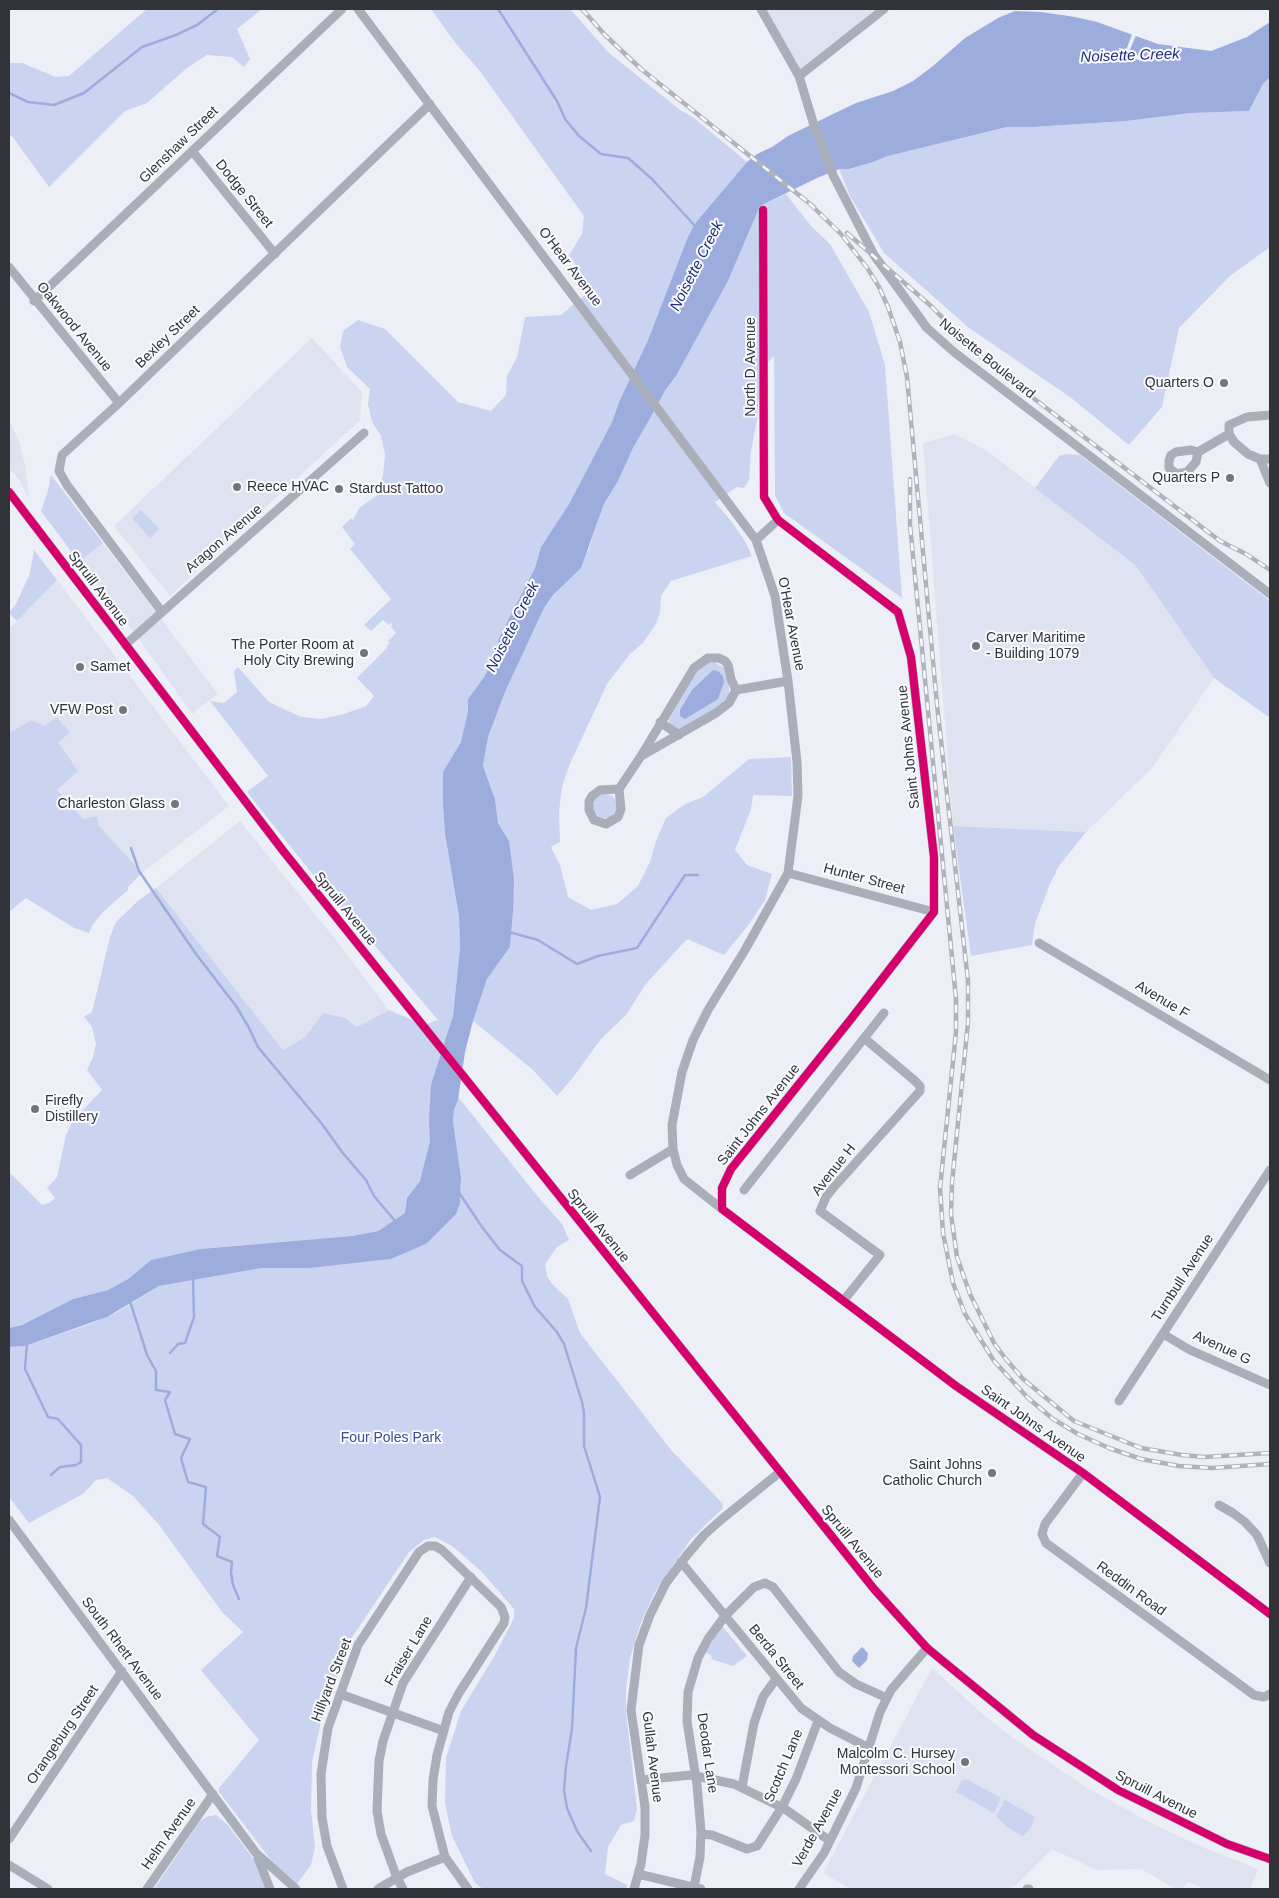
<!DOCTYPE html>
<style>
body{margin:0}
#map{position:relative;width:1279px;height:1898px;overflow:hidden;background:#edeff6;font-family:Arial,sans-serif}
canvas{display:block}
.frame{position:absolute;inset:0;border:10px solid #323338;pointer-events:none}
</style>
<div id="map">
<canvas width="1279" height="1898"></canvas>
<div class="frame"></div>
</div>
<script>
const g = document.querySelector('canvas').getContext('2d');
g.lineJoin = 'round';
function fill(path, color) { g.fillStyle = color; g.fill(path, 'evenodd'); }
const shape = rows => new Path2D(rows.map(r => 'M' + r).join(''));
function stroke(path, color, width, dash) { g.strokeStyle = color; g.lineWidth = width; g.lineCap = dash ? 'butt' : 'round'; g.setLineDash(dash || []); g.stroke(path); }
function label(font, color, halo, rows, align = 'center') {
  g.font = font + ' Arial,sans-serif'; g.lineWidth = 4; g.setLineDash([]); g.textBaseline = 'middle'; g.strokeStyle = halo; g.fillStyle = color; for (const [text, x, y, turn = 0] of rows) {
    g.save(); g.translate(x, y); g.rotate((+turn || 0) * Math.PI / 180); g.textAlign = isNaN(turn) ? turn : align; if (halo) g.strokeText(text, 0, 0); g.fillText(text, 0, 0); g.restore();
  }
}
fill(shape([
 [761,9,884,9,799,76],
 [312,338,362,392,360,420,170,596,114,526],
 [9,420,19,441,25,465,29,498,19,479,9,469],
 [955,434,989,452,1136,566,1214,678,1153,767,1086,832,953,826,923,443],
 [103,543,218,694,192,714,141,642,79,562],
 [57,580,229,806,142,873,129,862,99,826,97,816,83,819,56,790,57,717,45,726,9,733,9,629],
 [240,821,343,949,389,1010,357,1027,345,1018,323,1014,305,1037,283,1050,156,888],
 [932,1668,985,1716,1016,1740,1086,1787,1151,1823,1202,1847,1258,1869,1250,1889,1206,1889,1187,1882,1183,1889,1176,1889,1141,1869,1097,1870,1052,1849,1017,1884,1008,1889,851,1889,823,1873]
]), '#dfe3f1');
fill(shape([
 [147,9,262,9,237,29,250,59,244,67,232,57,207,55,188,67,147,103,125,111,49,187,12,136,9,137,9,63,22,63,56,77,69,76],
 [431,9,570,9,609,53,680,110,694,118,747,162,694,225,687,239,648,340,619,402,612,422,569,504,541,547,535,568,499,638,495,657,484,677,468,699,468,711,465,726,461,742,454,755,443,804,445,834,459,916,460,948,453,1016,440,1059,430,1108,430,1141,424,1167,420,1181,407,1198,405,1213,378,1231,352,1236,200,1249,151,1260,128,1279,108,1290,73,1299,22,1325,9,1328,9,1172,42,1205,49,1203,55,1198,47,1188,57,1177,66,1135,73,1120,102,1090,87,1070,93,1057,96,1044,92,1027,84,1017,92,1012,110,937,116,922,139,900,156,888,283,1050,305,1037,323,1013,345,1018,357,1027,389,1010,424,1025,438,1020,371,941,341,910,247,792,268,776,210,701,224,703,237,692,234,671,238,667,269,702,301,717,321,719,344,714,366,706,374,696,357,678,387,648,386,647,390,643,388,641,396,633,391,627,392,625,391,623,389,625,383,620,371,631,364,625,391,599,350,549,355,544,342,527,351,518,353,520,359,508,376,496,383,475,385,455,381,436,372,422,368,404,370,389,347,367,340,347,343,331,358,320,385,329,458,402,491,411,506,395,507,376,517,357,525,317,561,315,592,289,569,255,582,234,584,216,479,70,457,45],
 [1270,77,1270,247,1230,276,1179,328,1162,407,1129,445,1070,397,969,328,884,253,850,196,839,169,849,169,873,162,888,156,1007,127,1033,127,1126,121,1191,113,1249,111,1263,84],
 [786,194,811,226,830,244,869,312,885,365,902,598,784,513,775,495,774,356,761,369,757,420,751,451,749,480,744,488,737,487,715,502,732,522,746,543,752,556,671,581,661,596,660,612,656,624,643,643,630,654,607,684,569,766,562,787,559,812,560,842,551,847,560,865,568,897,591,910,617,904,638,886,650,862,656,841,666,818,685,804,703,797,749,759,791,757,792,796,753,795,751,809,735,850,747,865,772,874,765,900,750,923,724,955,687,939,645,985,626,1015,601,1039,571,1080,557,1096,532,1069,473,1021,487,979,510,947,513,912,509,841,498,823,495,799,483,766,488,737,505,692,544,608,588,551,604,504,618,481,633,448,648,422,666,389,676,376,728,281,760,206],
 [1065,454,1080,455,1270,601,1270,718,1214,678,1136,566,1035,488,1059,456],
 [51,475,103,543,79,562,41,511,48,491],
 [141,510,159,529,150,538,132,518],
 [34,550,57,580,17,621,9,613,16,604,30,573],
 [714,662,726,669,729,678,729,696,718,708,679,730,674,728,670,724,667,716,698,670,706,663],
 [57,717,70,733,58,742,78,771,57,790,83,819,97,816,99,826,142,873,128,887,128,890,103,912,93,924,89,933,74,928,26,898,9,912,9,733,32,720,45,726],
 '593 806a12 12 0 1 1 24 0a12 12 0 1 1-24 0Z',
 [953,826,1086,832,1059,866,1049,886,1035,924,1032,945,971,956],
 [459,1098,539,1198,562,1224,569,1240,557,1247,545,1264,547,1276,552,1284,568,1299,580,1333,672,1451,723,1504,722,1509,691,1539,655,1592,640,1625,630,1658,626,1689,626,1712,637,1809,634,1821,621,1825,608,1847,605,1874,627,1885,626,1889,483,1889,475,1883,452,1836,445,1803,446,1758,461,1711,495,1655,514,1618,514,1609,481,1571,452,1546,435,1537,424,1540,409,1552,351,1639,323,1713,312,1762,311,1810,315,1847,311,1865,297,1884,274,1864,219,1792,219,1788,259,1740,201,1670,243,1632,222,1612,160,1526,133,1496,107,1478,96,1480,83,1494,29,1523,9,1497,9,1347,25,1346,90,1324,119,1311,159,1286,262,1268,310,1268,391,1259,426,1244,460,1203,461,1177,453,1122,454,1110],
 [722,1626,747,1656,733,1666,711,1659,712,1656,705,1652],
 [966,1779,1001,1798,994,1813,956,1792,962,1780],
 [1005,1800,1035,1817,1030,1829,1023,1836,1008,1828,996,1816],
 [216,1815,227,1824,255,1861,265,1889,154,1889,200,1821,206,1817]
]), '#cad4f1');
fill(shape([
 [1015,11,1041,12,1075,17,1097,22,1158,44,1211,51,1247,37,1270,22,1270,77,1263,84,1249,111,1191,113,1126,121,1033,127,1007,127,888,156,873,162,849,169,839,169,817,178,760,206,728,281,676,376,666,389,648,422,633,448,618,481,604,504,581,568,554,594,544,608,505,692,488,737,483,766,495,799,498,823,509,841,514,880,513,912,510,947,487,979,473,1021,465,1052,458,1100,454,1110,453,1122,461,1177,460,1203,456,1214,426,1244,391,1259,310,1268,262,1268,159,1286,107,1317,25,1346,9,1347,9,1328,22,1325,73,1299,108,1290,128,1279,151,1260,200,1249,352,1236,378,1231,405,1213,407,1198,420,1181,430,1141,429,1120,431,1085,453,1016,460,948,459,916,445,834,443,804,443,772,461,742,468,711,468,699,484,677,495,657,499,638,535,568,541,547,569,504,612,422,619,402,648,340,687,239,694,225,703,214,747,162,757,154,772,147,788,136,833,114,856,103,893,91,913,81,933,66,965,38,998,18],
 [713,670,718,671,723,676,724,682,718,699,685,719,680,716,680,710,692,690],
 [862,1647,868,1653,867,1660,859,1668,852,1661,853,1656]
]), '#9cacdc');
fill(shape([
 [1133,32,1137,33,1129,52,1142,57,1141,61,1118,52,1119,48,1126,50]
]), '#edeff6');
stroke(shape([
 [498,9,557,101,565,119,579,136,601,154,628,158,652,179,696,227],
 [9,93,28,102,54,105,84,93,142,47,176,35,197,25,218,9],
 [131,848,139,871,196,954,236,1006,248,1026,258,1047,322,1124,342,1152,366,1180,374,1196,395,1221],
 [509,932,538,940,577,964,598,956,637,948,685,875,698,875],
 [458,1191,482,1227,500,1250,522,1266,522,1281,535,1307,557,1332,564,1344,582,1402,584,1413,584,1446,600,1497,586,1608,576,1648,572,1729,566,1766,564,1791,567,1808,577,1831,591,1851],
 [130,1301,147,1355,156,1371,156,1390,170,1392,165,1400,175,1434,190,1439,181,1458,188,1482,206,1487,203,1524,220,1537,217,1556,232,1562,231,1572,233,1585,239,1599],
 [27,1343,25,1369,48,1417,58,1419,81,1445,81,1462,76,1465,60,1467,51,1475],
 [170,1353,178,1344,185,1343,194,1317,193,1277]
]), '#9cacdc', 2.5);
stroke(shape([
 [358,9,756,540,775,596,788,681,797,762,798,796,788,873,745,950,708,1010,693,1040,682,1072,672,1125,673,1149,677,1165,684,1179,722,1209],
 [761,9,799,76,813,122,833,175,874,255,927,328,954,352,1270,594],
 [799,76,884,9],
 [193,152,275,254],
 [763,210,764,497,778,520,898,612,911,657,934,857,934,912,851,1019,731,1169,722,1188,722,1209,956,1386,1083,1473,1270,1614],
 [9,267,119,403],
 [34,301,342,9],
 [1270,415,1247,417,1229,425,1229,434,1234,442,1248,454,1260,459,1270,459],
 [1198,452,1196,462,1187,472,1177,474,1169,468,1169,461,1171,455,1176,452,1191,450,1198,452,1229,434],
 [1260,459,1270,483],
 [9,492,284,852,874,1589,927,1648,1033,1735,1118,1790,1227,1844,1270,1859],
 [756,540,778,520],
 [162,612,67,485,59,471,62,455,119,403,430,104],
 [125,645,364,433],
 [736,690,788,681],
 [660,722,679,735],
 [619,789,641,756,694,668,708,658,719,658,725,661,728,665,731,679,736,690,729,703,716,713,641,756],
 [619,789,621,809,618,817,606,824,594,820,589,810,589,801,592,796,600,790,619,789],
 [788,873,934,912],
 [1039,943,1270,1080],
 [630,1175,673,1149],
 [744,1190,884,1013],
 [844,1300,880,1255,820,1211,826,1197,834,1187,920,1091,920,1086,914,1080,864,1038],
 [1163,1334,1190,1350,1270,1385],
 [1119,1401,1270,1170],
 [1083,1473,1045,1524,1042,1534,1046,1543,1254,1695,1264,1697,1270,1694],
 [1219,1505,1233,1513,1245,1522,1257,1535,1270,1563],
 [9,1520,256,1853,296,1889],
 [681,1562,801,1708,830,1728,869,1748],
 [340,1694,444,1731],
 [641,1780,691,1775,734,1784,785,1809,830,1841],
 [742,1787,754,1723,763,1697,776,1679],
 [701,1834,712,1835,747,1849,757,1846,782,1807,796,1779,818,1721],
 [9,1839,122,1671],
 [258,1858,270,1889],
 [9,1865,48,1889],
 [638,1874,701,1889],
 [694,1887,700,1857,701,1831,697,1785,687,1721,688,1692,698,1658,708,1639,725,1616,754,1587,765,1583,773,1587,839,1672,856,1684,887,1698],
 [147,1889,213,1794],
 [343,1889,327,1846,322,1818,321,1774,328,1728,358,1645,419,1552,428,1546,435,1546,442,1550,501,1607,505,1617,504,1623,459,1693,449,1712,437,1755,433,1780,432,1806,445,1857,468,1889],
 [378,1889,407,1872,445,1857],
 [403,1889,397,1878,381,1834,377,1811,379,1761,383,1741,403,1683,471,1577],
 [634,1889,641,1864,645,1835,645,1807,631,1710,639,1645,650,1615,666,1583,687,1555,704,1535,722,1519,780,1472],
 [799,1889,824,1853,856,1788,880,1712,891,1690,927,1648],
 [1027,1889,1029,1889]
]), '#aaaeb8', 9);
const rail = shape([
 [582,9,605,35,641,69,814,207],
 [809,203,841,234,868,269,879,287,888,307,900,342,907,377,937,705,968,981,968,1022,952,1183,951,1214,957,1257,970,1294,994,1343,1005,1358,1023,1379,1074,1421,1141,1448,1182,1455,1204,1457,1270,1453],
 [847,233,931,306,985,361,1220,541,1246,554,1270,570],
 [910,479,910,525,956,999,956,1032,940,1188,943,1233,953,1283,965,1314,994,1361,1028,1398,1053,1419,1078,1434,1109,1448,1141,1459,1179,1466,1212,1468,1270,1464]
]);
stroke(rail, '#b1b3ba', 4.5);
stroke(rail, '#fafbfe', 2.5, [8]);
stroke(shape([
 [763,210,764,497,778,520,898,612,911,657,934,857,934,912,851,1019,731,1169,722,1188,722,1209,956,1386,1083,1473,1270,1614],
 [9,492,284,852,874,1589,927,1648,1033,1735,1118,1790,1227,1844,1270,1859]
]), '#d6006c', 8);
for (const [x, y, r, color] of [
 [1224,383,5,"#73757a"],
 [1230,478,5,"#73757a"],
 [237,487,5,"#73757a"],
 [339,489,5,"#73757a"],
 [976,646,5,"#73757a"],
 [364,653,5,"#73757a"],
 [80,667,5,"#73757a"],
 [123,710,5,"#73757a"],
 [175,804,5,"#73757a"],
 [35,1109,5,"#73757a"],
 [992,1473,5,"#73757a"],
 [965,1762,5,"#73757a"]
]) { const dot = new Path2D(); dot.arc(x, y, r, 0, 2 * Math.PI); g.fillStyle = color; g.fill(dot); stroke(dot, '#fafbfe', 2); }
label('14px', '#323338', '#fafbfe', [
 ["Glenshaw Street",179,145,-44],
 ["Dodge Street",244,194,51],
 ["O'Hear Avenue",570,267,53],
 ["Oakwood Avenue",74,327,51],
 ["Bexley Street",168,337,-44],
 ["Noisette Boulevard",987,359,39],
 ["North D Avenue",751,367,-90],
 ["Aragon Avenue",224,539,-41],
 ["Spruill Avenue",98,589,53],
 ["O'Hear Avenue",791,624,79],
 ["Saint Johns Avenue",909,747,-96],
 ["Hunter Street",864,879,15],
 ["Spruill Avenue",345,909,51],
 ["Avenue F",1162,1000,31],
 ["Saint Johns Avenue",759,1115,-52],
 ["Avenue H",834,1170,-52],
 ["Spruill Avenue",598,1226,51],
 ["Turnbull Avenue",1183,1278,-57],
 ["Avenue G",1222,1348,25],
 ["Saint Johns Avenue",1033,1424,35],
 ["Spruill Avenue",852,1542,51],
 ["Reddin Road",1131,1589,36],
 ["South Rhett Avenue",122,1649,53],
 ["Fraiser Lane",409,1651,-59],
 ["Berda Street",776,1657,51],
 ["Hillyard Street",332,1680,-69],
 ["Orangeburg Street",63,1735,-56],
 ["Deodar Lane",707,1753,82],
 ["Gullah Avenue",652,1757,83],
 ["Scotch Lane",784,1766,-67],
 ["Spruill Avenue",1156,1795,27],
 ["Verde Avenue",818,1828,-61],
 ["Helm Avenue",169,1834,-55]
]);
label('14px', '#323338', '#fafbfe', [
 ["Quarters O",1214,383],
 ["Quarters P",1220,478],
 ["Reece HVAC",247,487,"left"],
 ["Stardust Tattoo",349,489,"left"],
 ["Carver Maritime",986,638,"left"],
 ["- Building 1079",986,654,"left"],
 ["The Porter Room at",354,645],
 ["Holy City Brewing",354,661],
 ["Samet",90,667,"left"],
 ["VFW Post",113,710],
 ["Charleston Glass",165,804],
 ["Firefly",45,1101,"left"],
 ["Distillery",45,1117,"left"],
 ["Saint Johns",982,1465],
 ["Catholic Church",982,1481],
 ["Malcolm C. Hursey",955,1754],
 ["Montessori School",955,1770]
], 'right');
label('14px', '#394d9c', '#fafbfe', [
 ["Four Poles Park",391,1438]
]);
label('italic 15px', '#1e2c79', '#fafbfe', [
 ["Noisette Creek",1130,56,-2],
 ["Noisette Creek",697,266,-63],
 ["Noisette Creek",513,627,-63]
]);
</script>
